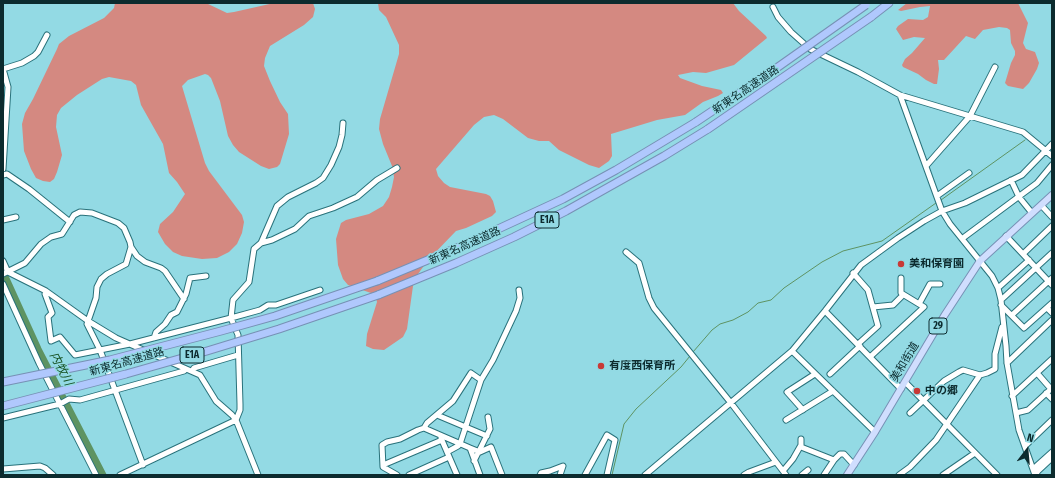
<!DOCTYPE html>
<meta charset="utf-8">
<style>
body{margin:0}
#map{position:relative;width:1055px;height:478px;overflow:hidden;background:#93dae4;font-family:"Fira Sans Condensed",sans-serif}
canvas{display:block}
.frame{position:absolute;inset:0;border:4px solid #0c2b2e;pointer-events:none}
.north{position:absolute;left:1007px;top:430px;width:40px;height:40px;-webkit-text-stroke:3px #93dae4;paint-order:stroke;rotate:16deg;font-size:11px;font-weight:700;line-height:16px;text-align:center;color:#0c2b2e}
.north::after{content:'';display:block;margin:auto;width:14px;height:18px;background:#0c2b2e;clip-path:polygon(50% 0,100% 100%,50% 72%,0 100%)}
</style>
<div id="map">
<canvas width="1055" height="478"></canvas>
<div class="frame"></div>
<div class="north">N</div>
</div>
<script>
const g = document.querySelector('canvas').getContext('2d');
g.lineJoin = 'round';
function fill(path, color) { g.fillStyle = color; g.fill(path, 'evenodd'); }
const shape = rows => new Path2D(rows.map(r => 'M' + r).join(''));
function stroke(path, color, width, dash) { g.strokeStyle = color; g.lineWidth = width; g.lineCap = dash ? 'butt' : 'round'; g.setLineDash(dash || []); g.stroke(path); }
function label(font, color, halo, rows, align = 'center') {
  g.font = font + ' "Fira Sans Condensed","Noto Sans JP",sans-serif'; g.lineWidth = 3; g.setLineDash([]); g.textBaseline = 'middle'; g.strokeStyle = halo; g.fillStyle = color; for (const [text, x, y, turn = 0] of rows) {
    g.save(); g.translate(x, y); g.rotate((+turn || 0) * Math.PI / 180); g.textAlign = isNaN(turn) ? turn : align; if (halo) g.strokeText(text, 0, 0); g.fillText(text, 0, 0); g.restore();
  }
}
fill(shape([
 [115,3,206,3,227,13,234,12,274,3,313,3,315,9,313,17,304,25,270,46,265,58,264,66,270,81,280,102,288,114,289,134,280,164,277,167,269,169,261,166,239,152,233,145,228,136,220,101,211,78,208,75,205,74,188,80,182,86,205,163,209,171,242,215,244,222,242,233,237,244,229,252,217,258,202,259,182,256,173,252,165,244,158,232,160,224,173,212,185,194,177,182,169,173,163,144,141,105,136,85,131,81,109,77,102,79,77,95,61,108,57,115,56,127,62,155,57,172,54,179,50,182,43,181,36,178,31,169,24,151,22,124,25,113,33,99,57,49,59,44,69,36,104,18,114,8],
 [378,3,733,3,739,11,766,36,767,38,734,65,706,73,693,72,678,75,680,78,702,86,721,90,723,93,718,96,703,102,685,115,657,120,611,134,612,156,609,161,599,168,589,165,559,150,549,141,539,141,528,138,503,119,494,115,484,117,474,125,436,169,438,176,444,183,450,187,486,194,490,196,493,201,496,212,492,216,466,228,456,231,428,260,418,274,413,286,407,329,403,337,384,350,373,349,366,346,367,334,377,302,376,298,371,293,348,285,343,279,338,265,336,239,341,223,346,220,369,214,383,206,389,197,392,187,394,177,392,166,383,144,379,129,380,119,399,54,399,45,386,17,379,10],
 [907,3,1018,3,1028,23,1023,43,1026,49,1035,52,1039,63,1037,69,1029,83,1023,89,1008,86,1005,83,1011,63,1015,55,1015,51,1011,43,1010,30,1007,28,999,27,983,30,975,39,966,36,944,60,938,60,939,69,937,84,934,84,926,80,918,74,903,67,902,65,905,59,912,53,925,38,914,37,903,40,896,29,898,26,908,19,923,20,928,17,930,6,920,7,901,11,898,10]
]), '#d48981');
stroke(shape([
 [941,200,1025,140],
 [693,352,712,330,720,324,733,320,748,312,758,303,771,300,784,288,822,262,843,251,882,241,936,203],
 [612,475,624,424,636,409,681,367,690,356]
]), '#5e9362', 1);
stroke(shape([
 [3,272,38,349,103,475]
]), '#5e9362', 7);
const minor = shape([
 [773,7,778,17,791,32,810,49,858,72,900,95,1023,132,1052,156],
 [3,69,22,63,34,56,38,52,47,35],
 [900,95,942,211,950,224,992,276,998,288,1001,300,1006,346,1007,363,1019,430,1035,475],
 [926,166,970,116,995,67],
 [3,169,8,87,3,69],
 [3,175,7,174,29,189,70,222],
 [1011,180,1019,197,1032,213],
 [937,196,969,173],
 [1041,205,1052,217],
 [3,220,16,217],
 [1006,236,1052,285],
 [963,238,1037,183,1052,165],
 [261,243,272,240,295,229,309,216,333,208,357,197,377,180,397,168],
 [131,247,137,256,145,262,161,268,165,271,184,299],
 [626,252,639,263,649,298,654,308,731,403,786,475],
 [1023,254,1052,226],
 [3,261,8,272,46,291,88,321,116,338,200,375,216,401,232,415,236,420,258,475],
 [853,273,868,290,878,326,858,344],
 [3,274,25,263,41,244,51,237,62,234,74,215,80,212,92,213,118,223,124,228,130,242,131,247,126,264,107,274,101,279,97,287,96,298,87,324,100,350,143,465],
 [3,284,39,363,96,475],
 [998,288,1029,260],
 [46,291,45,294,52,313,48,317,51,341,60,337,75,355,130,344,231,318,260,310,268,305,276,305,320,290],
 [1001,300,1052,253],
 [919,304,930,284,940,284],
 [1001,305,1024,328,1052,303],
 [873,307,893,305,903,295],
 [1047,308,1052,313],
 [825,311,901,389],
 [1012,315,1052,278],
 [154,338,156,332,165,324,171,315,177,312,186,294,190,278,206,276],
 [792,351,875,432],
 [870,357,924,307,901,293,901,278],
 [1007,363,1052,320],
 [192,371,194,368,238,355],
 [1037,373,1051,389],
 [830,374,860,346],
 [905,382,997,475],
 [1046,393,1052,399],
 [1012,396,1052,359],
 [803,410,787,392,815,374],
 [910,413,944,381,959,372,963,370,980,375],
 [1016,413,1028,410,1052,388],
 [437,415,487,436],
 [3,418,60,404,69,399,80,400,184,371,186,369],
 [786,420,833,391],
 [424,428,427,423,453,401,471,373,481,380],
 [441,438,457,475],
 [801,439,801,447,834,460],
 [1025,446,1052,420],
 [470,448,480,452,491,447,502,475],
 [447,452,458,446,460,444,481,380,493,360,516,311,520,298,519,290],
 [474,461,490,429,488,417],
 [383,465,442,440],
 [3,469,40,466,45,468,53,475],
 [1033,469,1052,452],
 [783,471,793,459,801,445],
 [120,475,236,420,240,410,240,404,238,335,231,318,233,300,249,282,254,249,261,243,277,206,288,197,316,183,323,178,331,165,339,147,342,135,343,123],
 [397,475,383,467,382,445,387,442,400,439,418,430,424,428,470,448,480,475],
 [409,475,449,457],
 [540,475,541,473,550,471,563,466,560,475],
 [585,475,607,435,615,440,607,475],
 [645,475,792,351,825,311,861,265,898,238,924,221,942,211,965,203,1022,175,1052,144],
 [744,475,749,472,776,462],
 [802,475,808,470],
 [824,475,834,460,840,454,844,454,854,465],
 [899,475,910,467,936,440,980,375,987,373,995,369,995,354,1002,327],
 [943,475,975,453],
 [1035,475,1038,471,1052,458]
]);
const major = shape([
 [847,475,875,432,944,316,980,261,1052,195]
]);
const highway = shape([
 [871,17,889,3],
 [377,281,459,247,563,199,616,170,696,122],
 [378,295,456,263,514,237,566,211,664,156,708,129]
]);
stroke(minor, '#29727b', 7);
stroke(major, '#7791b5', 8);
stroke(highway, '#7791b5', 9);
stroke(minor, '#fff', 5);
stroke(major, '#d0defe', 6);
stroke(highway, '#b0c8fd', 7);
const highwayBridge = shape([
 [696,122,778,67,866,5],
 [708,129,871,17],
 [3,382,110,360,221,331,275,316,377,281],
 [3,406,126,374,207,351,279,329,378,295]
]);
stroke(highwayBridge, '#7791b5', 9, []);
stroke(highwayBridge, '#b0c8fd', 7);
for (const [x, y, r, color] of [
 [901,264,4,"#c83936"],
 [601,366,4,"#c83936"],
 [917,391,4,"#c83936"]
]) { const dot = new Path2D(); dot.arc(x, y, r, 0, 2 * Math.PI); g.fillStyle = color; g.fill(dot); stroke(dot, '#93dae4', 1.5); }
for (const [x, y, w] of [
 [547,220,24],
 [938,326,18],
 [192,355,24]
]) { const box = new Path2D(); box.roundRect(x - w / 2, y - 8, w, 16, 3); g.fillStyle = '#93dae4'; g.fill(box); stroke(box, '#0c2b2e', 1); }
label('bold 10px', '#0c2b2e', null, [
 ["E1A",547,220],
 ["29",938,326],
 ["E1A",192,355]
]);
label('11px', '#0c2b2e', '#93dae4', [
 ["新東名高速道路",746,90,-34],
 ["新東名高速道路",465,246,-24],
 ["新東名高速道路",127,362,-16],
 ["美和街道",905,362,-59]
]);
label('bold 11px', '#0c2b2e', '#93dae4', [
 ["美和保育園",909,264],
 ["有度西保育所",609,366],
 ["中の郷",925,391]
], 'left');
label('italic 12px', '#144e1d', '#93dae4', [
 ["内牧川",61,369,63]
]);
</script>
